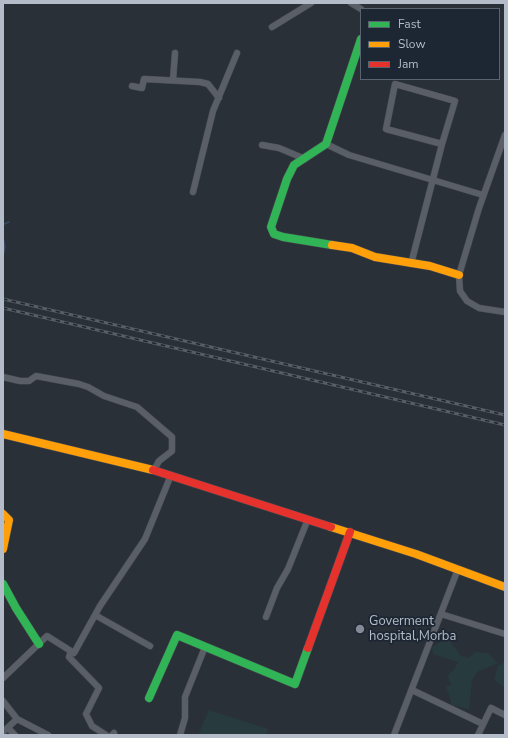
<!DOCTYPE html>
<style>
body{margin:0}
#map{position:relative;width:508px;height:738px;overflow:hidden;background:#2a3038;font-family:"Nunito Sans",sans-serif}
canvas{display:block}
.frame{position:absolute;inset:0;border:4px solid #b4bcc9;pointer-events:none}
.legend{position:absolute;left:360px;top:8px;width:140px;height:72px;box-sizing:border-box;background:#1d2633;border:1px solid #59626f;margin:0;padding:5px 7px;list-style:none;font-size:12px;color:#b4bcc9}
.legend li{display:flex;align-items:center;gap:8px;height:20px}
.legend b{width:20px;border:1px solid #59626f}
</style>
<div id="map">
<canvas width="508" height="738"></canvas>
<div class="frame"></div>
<ul class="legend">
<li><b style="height:5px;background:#30b455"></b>Fast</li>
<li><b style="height:5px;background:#ff9f0a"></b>Slow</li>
<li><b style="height:5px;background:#e5322d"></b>Jam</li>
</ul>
</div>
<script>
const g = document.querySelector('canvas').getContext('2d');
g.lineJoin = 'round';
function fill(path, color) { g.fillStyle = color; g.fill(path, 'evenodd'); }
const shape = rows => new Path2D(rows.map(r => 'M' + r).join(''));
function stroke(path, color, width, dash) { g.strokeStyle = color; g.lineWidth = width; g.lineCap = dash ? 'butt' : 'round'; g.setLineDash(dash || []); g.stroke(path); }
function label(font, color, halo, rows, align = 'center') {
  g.font = font + ' "Nunito Sans",sans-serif'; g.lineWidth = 3.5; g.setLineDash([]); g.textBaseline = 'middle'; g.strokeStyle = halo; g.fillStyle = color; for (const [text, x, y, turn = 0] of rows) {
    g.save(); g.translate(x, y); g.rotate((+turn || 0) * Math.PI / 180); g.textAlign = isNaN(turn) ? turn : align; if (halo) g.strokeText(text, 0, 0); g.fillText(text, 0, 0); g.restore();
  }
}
fill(shape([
 [447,638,461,656,469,658,475,652,488,653,498,663,477,672,472,680,469,709,451,705,450,697,445,685,452,686,447,675,454,670,458,662,433,654,432,647],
 [505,662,505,688,494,680,498,666],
 [209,710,268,729,266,735,198,735]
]), '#273a3e');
stroke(shape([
 [3,227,4,224,9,222],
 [3,237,5,247,3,256]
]), '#384963', 1.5);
const street = shape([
 [351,3,361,9],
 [272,27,311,3],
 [173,80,175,53],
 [132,86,142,88,144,79,200,82,208,84,219,98],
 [505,135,479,208,459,275,460,291,467,301,479,308,505,312],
 [326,144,349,155,483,195],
 [262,145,279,148,305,159],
 [193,192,213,111,237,53],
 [411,264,442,144,455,101,395,84,386,129,442,144],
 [3,377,20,381,29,381,36,376,79,384,88,387,104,396,137,407,172,437,172,451,159,461,154,470],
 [441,614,505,634],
 [95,615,150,646],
 [266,617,277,588,288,569,308,519],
 [71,651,69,657,99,688,86,714,92,726,106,735],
 [3,678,47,636,74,653,100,606,145,539,171,475],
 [412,690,483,724],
 [3,701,17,719,48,735],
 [8,728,15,735],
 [3,732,17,719],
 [112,735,114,733],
 [180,735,185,718,185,697,205,647],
 [394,735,458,569],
 [478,735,491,708,505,715]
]);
const fast = shape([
 [332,245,283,237,274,234,271,227,287,179,294,165,326,144,361,39],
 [3,584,16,608,39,644],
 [149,698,177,635,295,684,308,648]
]);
const slow = shape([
 [332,245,352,248,375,257,430,266,459,275],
 [3,434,153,470],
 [3,514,9,520,3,549],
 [331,527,416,554,505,587]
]);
const jam = shape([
 [153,470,331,527],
 [308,648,350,532]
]);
stroke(street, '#484c53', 7);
stroke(fast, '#484c53', 9);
stroke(slow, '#484c53', 9);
stroke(jam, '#484c53', 9);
stroke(street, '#5a5e66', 6);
stroke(fast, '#30b455', 8);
stroke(slow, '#ff9f0a', 8);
stroke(jam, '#e5322d', 8);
const rail = shape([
 [3,299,505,415],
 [3,308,505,425]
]);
stroke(rail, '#595d64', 3);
stroke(rail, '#1d2633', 1.5, [4.5]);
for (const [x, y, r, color] of [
 [360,629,5,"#848b96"]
]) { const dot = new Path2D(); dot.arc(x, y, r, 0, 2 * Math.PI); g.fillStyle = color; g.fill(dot); stroke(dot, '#1d2633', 1.5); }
label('13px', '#b4bcc9', '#1d2633', [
 ["Goverment",369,622],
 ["hospital,Morba",369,637]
], 'left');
</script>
